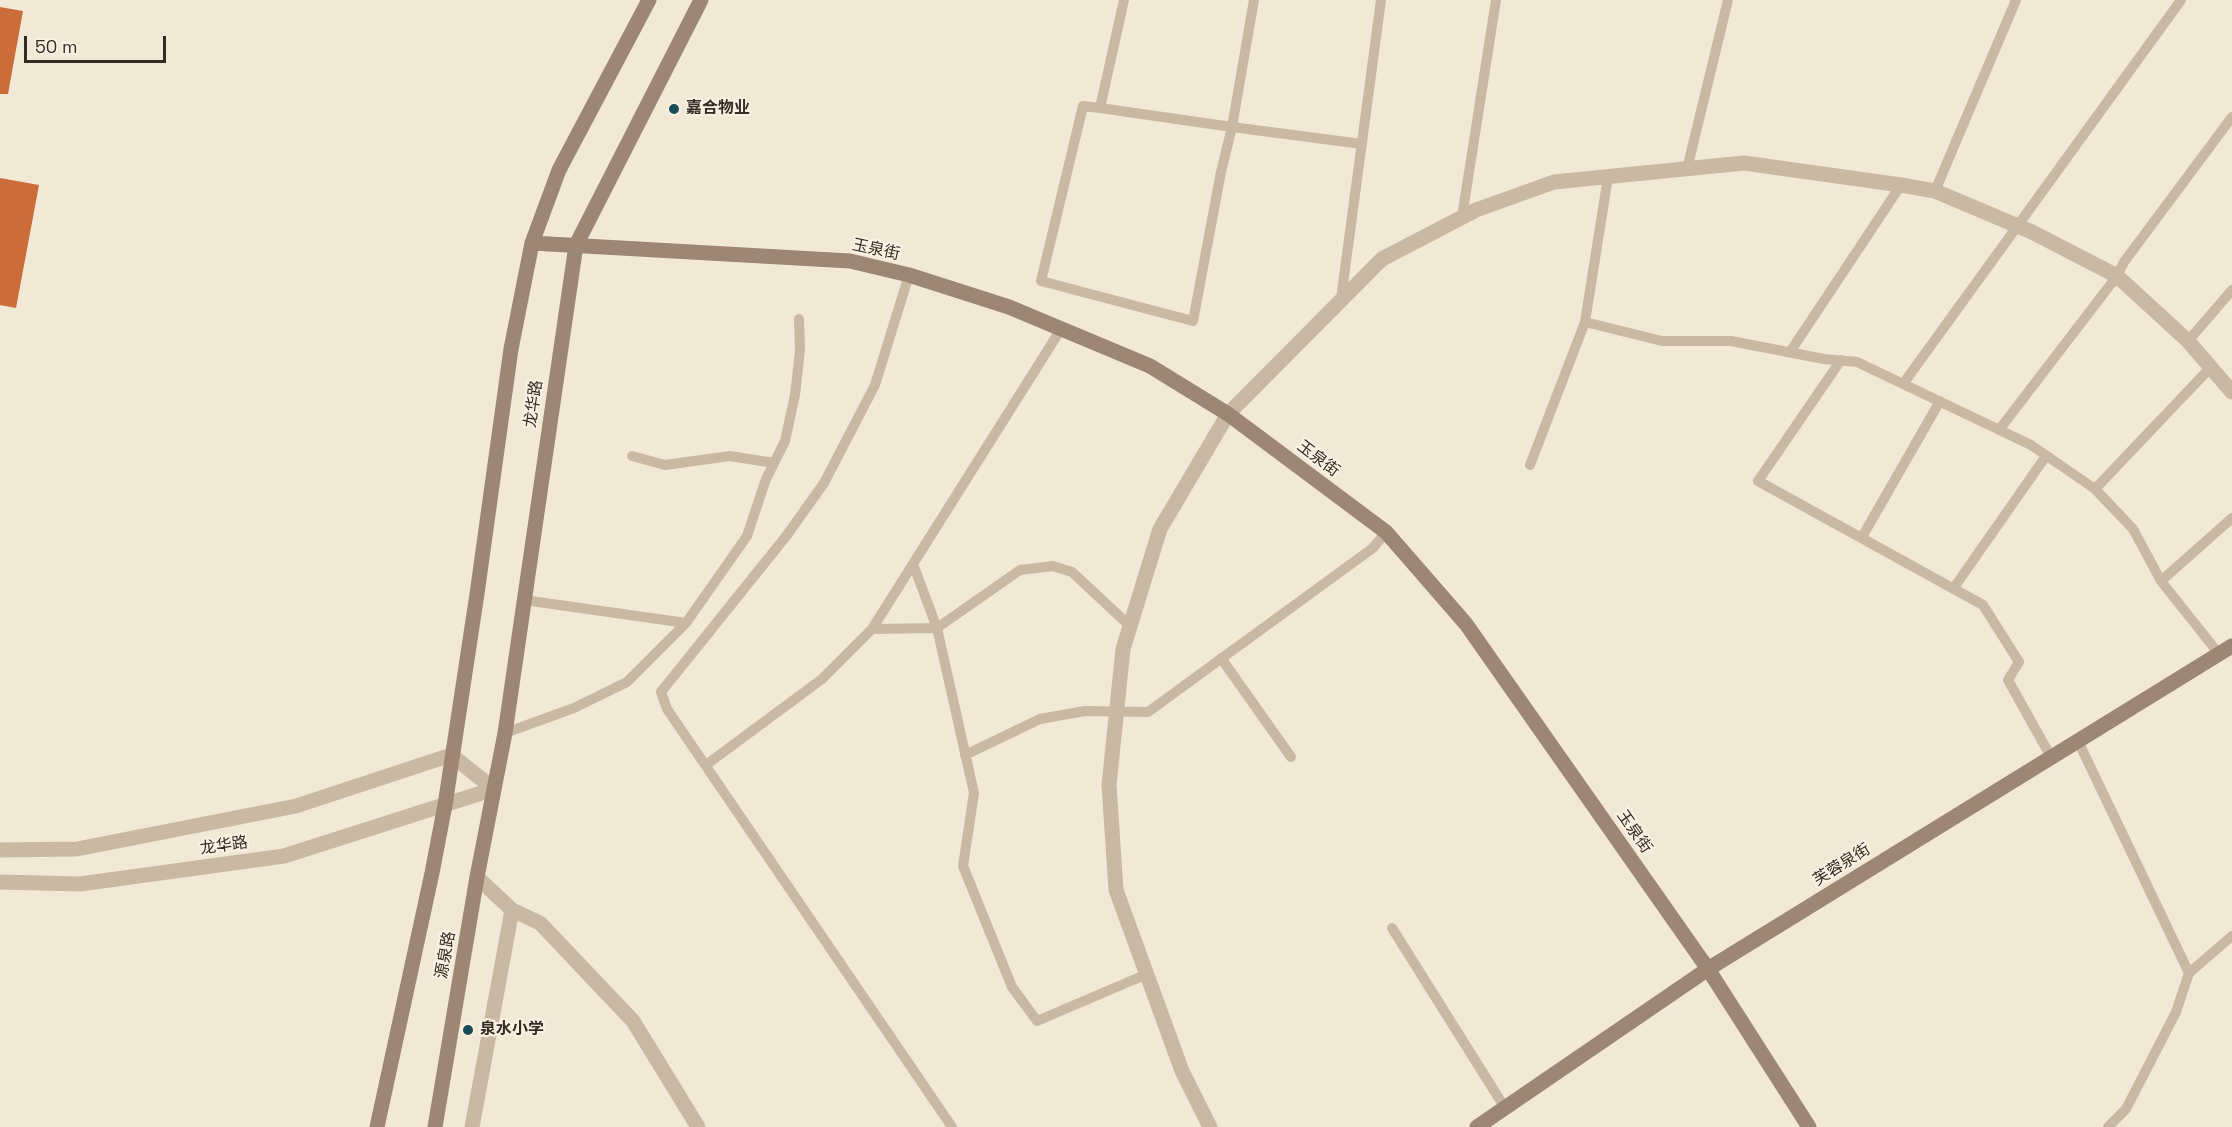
<!DOCTYPE html>
<meta charset="utf-8">
<style>
body{margin:0}
#map{position:relative;width:2232px;height:1127px;overflow:hidden;background:#f2e8d6;font-family:"Space Grotesk",sans-serif}
canvas{display:block}
.scale{position:absolute;left:24px;top:36px;width:142px;height:27px;box-sizing:border-box;border:3px solid #342b25;border-top:0;padding-left:8px;font-size:18px;line-height:21px;white-space:nowrap;color:#342b25;-webkit-text-stroke:4px #faf1e2;paint-order:stroke}
</style>
<div id="map">
<canvas width="2232" height="1127"></canvas>
<div class="scale">50 m</div>
</div>
<script>
const g = document.querySelector('canvas').getContext('2d');
g.lineJoin = 'round';
function fill(path, color) { g.fillStyle = color; g.fill(path, 'evenodd'); }
const shape = rows => new Path2D(rows.map(r => 'M' + r).join(''));
function stroke(path, color, width, dash) { g.strokeStyle = color; g.lineWidth = width; g.lineCap = dash ? 'butt' : 'round'; g.setLineDash(dash || []); g.stroke(path); }
function label(font, color, halo, rows, align = 'center') {
  g.font = font + ' "Space Grotesk","Noto Sans SC",sans-serif'; g.lineWidth = 4.5; g.setLineDash([]); g.textBaseline = 'middle'; g.strokeStyle = halo; g.fillStyle = color; for (const [text, x, y, turn = 0] of rows) {
    g.save(); g.translate(x, y); g.rotate((+turn || 0) * Math.PI / 180); g.textAlign = isNaN(turn) ? turn : align; if (halo) g.strokeText(text, 0, 0); g.fillText(text, 0, 0); g.restore();
  }
}
fill(shape([
 [0,7,23,11,8,94,0,94],
 [0,178,39,185,16,308,0,305]
]), '#cb6d3b');
stroke(shape([
 [1254,0,1232,127,1221,172,1193,321,1041,281,1083,106,1100,108,1232,127,1362,144],
 [1100,108,1124,0],
 [1687,169,1728,0],
 [1935,191,2016,0],
 [1462,217,1496,0],
 [909,275,875,385,824,483,787,535,661,692,667,709,952,1127],
 [1341,299,1381,0],
 [1585,322,1662,341,1731,341,1824,359,1857,362,2031,445,2095,489,2133,529,2161,581,2219,654],
 [2188,341,2232,290],
 [1790,352,1901,185],
 [1841,360,1758,481,1983,605,2019,662,2008,680,2051,757],
 [1903,384,2181,0],
 [1999,430,2117,276,2124,262,2232,117],
 [632,456,665,465,730,456,774,463],
 [1530,465,1585,322,1608,177],
 [2095,489,2211,367],
 [1862,537,1940,401],
 [913,564,937,628,974,793,963,866,1012,987,1037,1021,1147,974],
 [2161,581,2232,518],
 [1953,589,2046,456],
 [524,600,686,623],
 [872,629,937,628,1020,570,1053,566,1072,572,1130,626],
 [1221,658,1291,757],
 [505,733,574,708,627,682,686,623,747,536,766,479,785,441,795,395,800,350,799,319],
 [2078,741,2189,973],
 [965,755,1040,719,1085,711,1148,712,1373,548,1386,532],
 [706,765,822,679,872,629,1061,329],
 [1392,928,1505,1108],
 [2108,1127,2126,1109,2176,1012,2189,973,2232,936]
]), '#cab9a2', 10);
stroke(shape([
 [0,850,77,849,296,806,451,755,494,789],
 [477,877,512,910,540,923,633,1021,698,1127],
 [0,882,80,884,284,856,494,789],
 [472,1127,512,910],
 [1210,1127,1182,1071,1116,890,1109,785,1123,649,1160,529,1228,414,1382,259,1476,210,1554,182,1744,163,1901,185,1935,191,2032,232,2117,276,2188,341,2232,392]
]), '#cab9a2', 15);
stroke(shape([
 [532,243,850,261,909,275,1009,307,1150,366,1228,414,1386,532,1466,624,1708,969,1809,1127],
 [377,1127,432,873,445,805,477,594,511,349,532,243,559,170,649,0],
 [435,1127,477,877,505,733,576,245,701,0],
 [1477,1127,1708,969,2232,646]
]), '#9d8774', 15);
for (const [x, y, r, color] of [
 [674,109,6,"#194c57"],
 [468,1030,6,"#194c57"]
]) { const dot = new Path2D(); dot.arc(x, y, r, 0, 2 * Math.PI); g.fillStyle = color; g.fill(dot); stroke(dot, '#faf1e2', 2); }
label('bold 16px', '#342b25', '#faf1e2', [
 ["嘉合物业",686,109],
 ["泉水小学",480,1030]
], 'left');
label('16px', '#342b25', '#faf1e2', [
 ["玉泉街",876,250,12],
 ["龙华路",534,404,-82],
 ["玉泉街",1318,459,37],
 ["玉泉街",1634,832,55],
 ["龙华路",224,846,-8],
 ["芙蓉泉街",1842,865,-32],
 ["源泉路",446,955,-80]
]);
</script>
